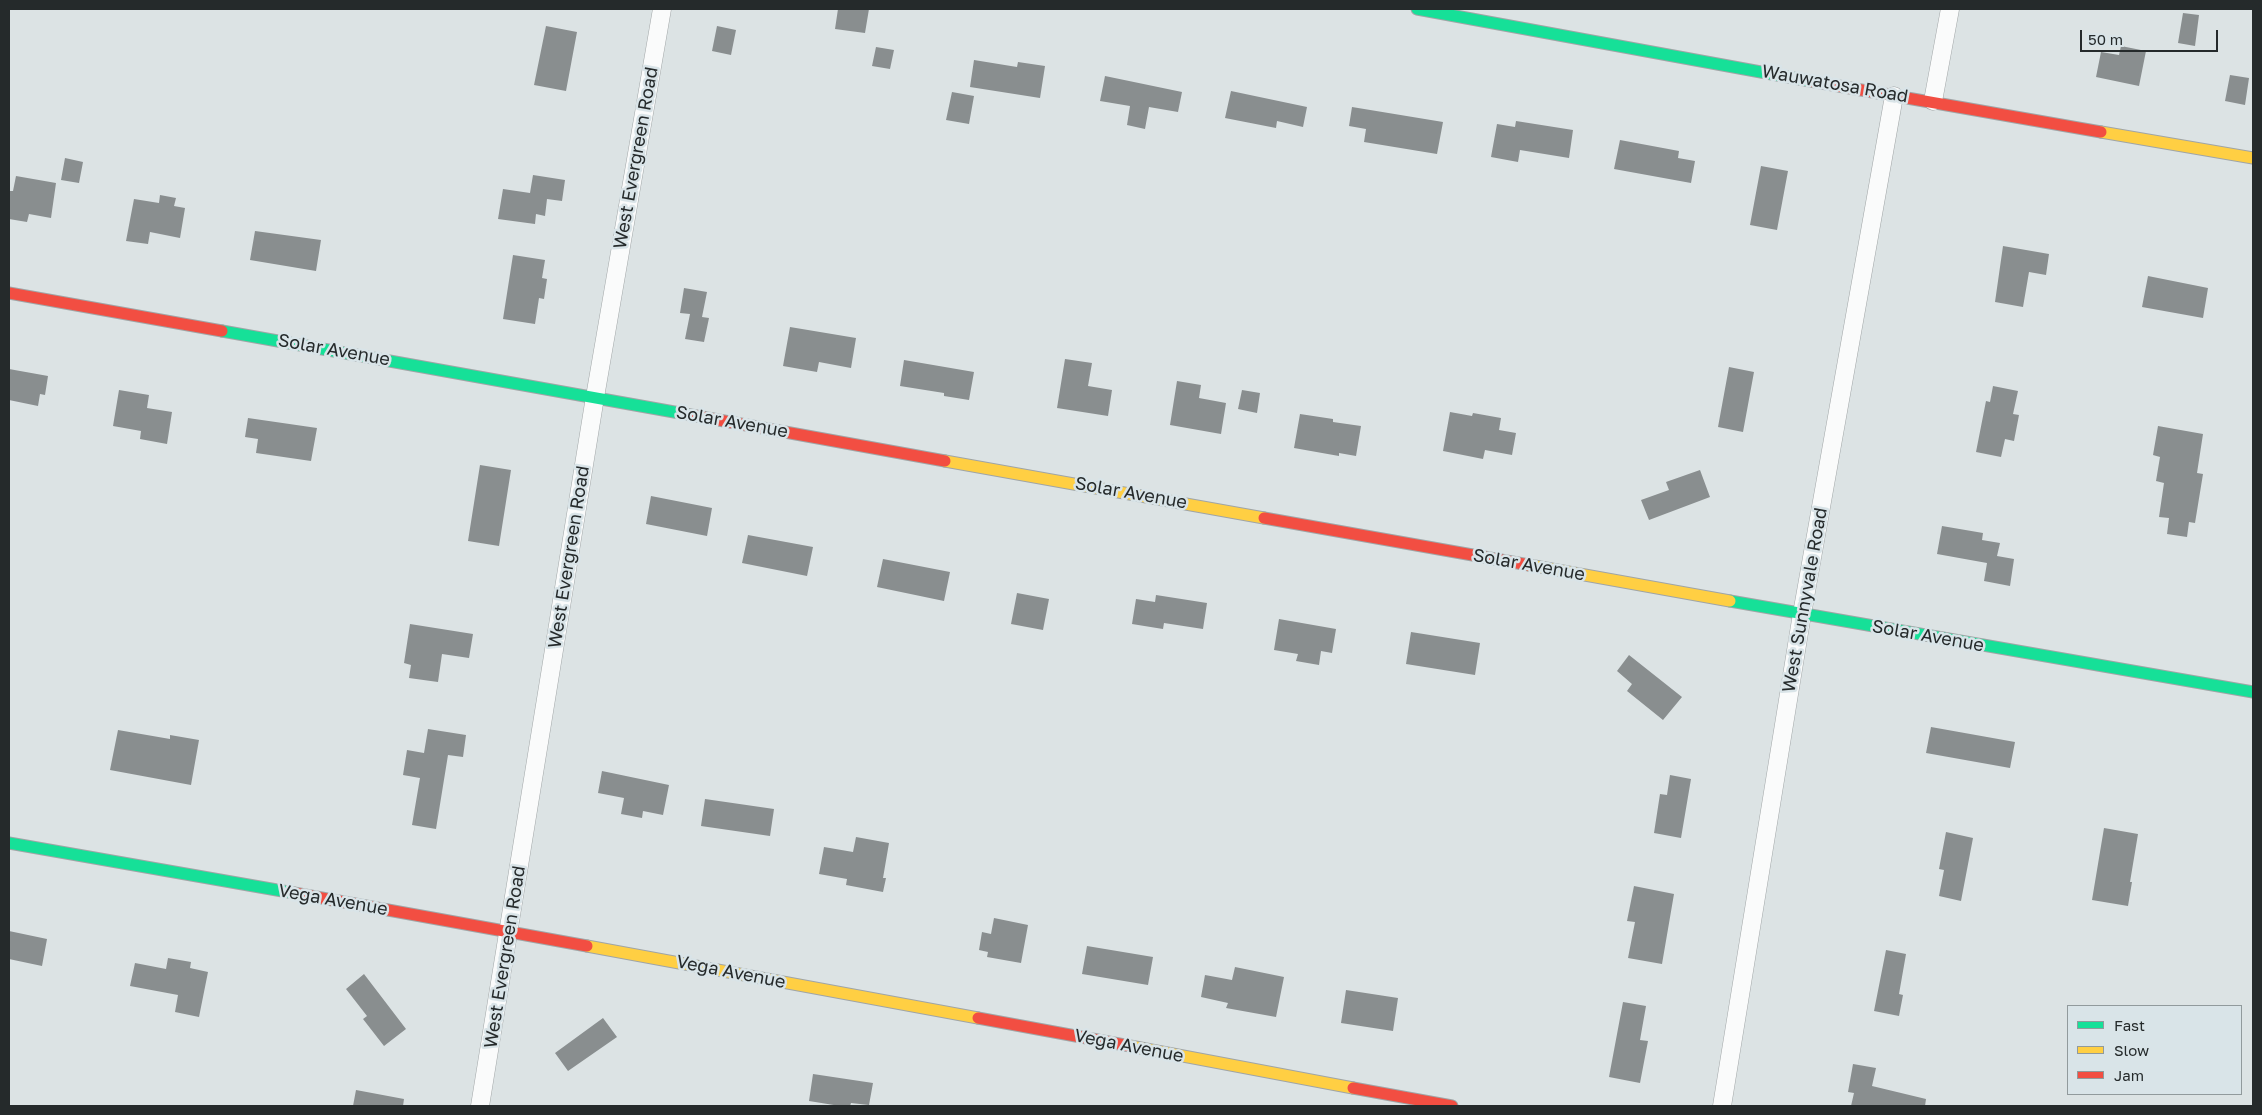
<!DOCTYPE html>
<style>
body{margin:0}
#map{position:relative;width:2262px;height:1115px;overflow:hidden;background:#dce3e4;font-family:"Golos Text",sans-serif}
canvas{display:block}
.frame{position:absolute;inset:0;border:10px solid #252a2b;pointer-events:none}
.legend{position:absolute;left:2067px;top:1005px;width:175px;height:90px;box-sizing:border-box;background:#d9e4e8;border:1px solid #919a9c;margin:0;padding:6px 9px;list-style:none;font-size:15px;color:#252a2b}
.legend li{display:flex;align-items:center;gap:10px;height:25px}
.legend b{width:25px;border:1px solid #919a9c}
.scale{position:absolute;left:2080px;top:30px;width:138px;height:22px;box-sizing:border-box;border:2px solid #252a2b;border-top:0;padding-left:6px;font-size:15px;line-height:18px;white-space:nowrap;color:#252a2b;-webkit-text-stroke:4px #d9e4e8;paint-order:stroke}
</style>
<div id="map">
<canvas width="2262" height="1115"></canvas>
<div class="frame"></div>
<ul class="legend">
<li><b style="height:6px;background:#16e098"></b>Fast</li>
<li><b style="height:6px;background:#ffcf43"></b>Slow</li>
<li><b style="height:6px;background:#f24e42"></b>Jam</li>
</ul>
<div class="scale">50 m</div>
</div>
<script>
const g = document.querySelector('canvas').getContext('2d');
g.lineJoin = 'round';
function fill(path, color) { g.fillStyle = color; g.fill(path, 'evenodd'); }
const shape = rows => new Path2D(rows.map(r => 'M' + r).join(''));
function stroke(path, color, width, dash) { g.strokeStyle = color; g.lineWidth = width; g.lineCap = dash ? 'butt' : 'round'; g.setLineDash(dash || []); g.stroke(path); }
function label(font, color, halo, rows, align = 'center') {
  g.font = font + ' "Golos Text",sans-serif'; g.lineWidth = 5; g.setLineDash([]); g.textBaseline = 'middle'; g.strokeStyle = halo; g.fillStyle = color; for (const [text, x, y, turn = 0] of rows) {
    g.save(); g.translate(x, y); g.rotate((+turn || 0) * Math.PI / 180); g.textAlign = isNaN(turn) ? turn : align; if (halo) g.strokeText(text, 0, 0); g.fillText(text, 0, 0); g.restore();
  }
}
fill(shape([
 [838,9,869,9,865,33,835,29],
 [2183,13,2199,15,2195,46,2178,43],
 [546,26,577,32,566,91,534,85],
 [717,26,736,30,731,55,712,51],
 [2121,46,2146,51,2139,86,2096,77,2101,52,2119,55],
 [876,47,894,50,890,69,872,66],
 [974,60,1017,67,1018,62,1045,66,1040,98,970,87],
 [2230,75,2249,78,2245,105,2225,101],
 [1105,76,1182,92,1178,112,1149,107,1145,129,1127,125,1130,106,1100,101],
 [1231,91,1307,107,1303,127,1277,121,1276,128,1225,118],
 [952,92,974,96,969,124,946,120],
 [1352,107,1443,122,1437,154,1364,142,1366,129,1349,126],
 [1516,121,1573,130,1569,158,1520,150,1518,162,1491,157,1497,124,1515,127],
 [1620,140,1679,151,1678,158,1695,161,1691,183,1614,169],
 [65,158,83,162,79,183,61,180],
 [1761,166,1788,171,1777,230,1750,225],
 [533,175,565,180,562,201,547,199,545,216,536,214,535,224,498,219,503,189,530,193],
 [16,176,56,183,51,218,29,214,27,222,9,219,9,191,13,191],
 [160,195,176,198,174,206,185,208,180,238,150,232,148,244,126,241,134,199,159,203],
 [255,231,321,240,316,271,250,260],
 [2003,246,2049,254,2046,275,2029,272,2023,307,1995,302],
 [513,255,545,260,542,278,547,279,544,299,539,298,535,324,503,319],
 [2148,276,2208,288,2203,318,2142,307],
 [684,288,707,292,702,317,709,318,704,342,685,339,690,314,680,313],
 [790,327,856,338,851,368,819,362,817,372,783,366],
 [1065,359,1092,363,1088,386,1112,390,1108,416,1057,408],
 [904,360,974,372,969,400,944,396,944,393,900,386],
 [1729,367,1754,372,1743,432,1718,427],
 [9,369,48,376,45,395,40,394,38,406,9,400],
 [1177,381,1201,385,1199,398,1226,403,1221,434,1170,425],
 [1993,386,2018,391,2013,414,2019,415,2014,441,2005,439,2001,457,1976,452,1986,401,1990,402],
 [119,390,149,395,147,408,172,412,167,444,140,439,141,431,113,426],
 [1242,390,1260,393,1257,413,1238,409],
 [1450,412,1472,416,1473,413,1501,418,1499,430,1516,433,1512,455,1485,450,1483,459,1443,451],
 [1300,414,1333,419,1333,422,1361,426,1356,456,1339,453,1339,456,1294,448],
 [248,418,317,428,311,461,256,453,258,439,245,437],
 [2158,426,2203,434,2197,473,2203,474,2195,523,2189,522,2187,537,2167,534,2169,518,2159,517,2164,483,2156,481,2160,457,2153,455],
 [480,465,511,470,499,546,468,541],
 [1700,470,1710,497,1649,520,1641,500,1669,490,1666,482],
 [651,496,712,508,707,536,646,524],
 [1942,526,1983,533,1982,540,2000,543,1997,556,2014,559,2010,586,1984,581,1987,563,1937,554],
 [748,535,813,547,807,576,742,563],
 [883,559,950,572,944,601,877,587],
 [1017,593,1049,599,1043,630,1011,624],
 [1156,595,1207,603,1203,629,1164,623,1163,629,1132,624,1136,599,1155,602],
 [1279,619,1336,629,1332,653,1321,651,1319,665,1296,661,1298,654,1274,650],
 [410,624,473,634,469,658,442,654,438,682,409,678,411,665,404,663],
 [1411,632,1480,643,1475,675,1406,664],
 [1629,655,1682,697,1663,720,1627,691,1632,684,1617,671],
 [1931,727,2015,742,2010,768,1926,753],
 [428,729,466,735,463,757,448,755,436,829,412,825,420,778,403,775,407,750,424,753],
 [118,730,170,739,170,735,199,740,191,785,110,770],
 [602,771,669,785,663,815,643,811,642,818,621,814,624,798,598,793],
 [1670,775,1691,779,1681,838,1654,833,1660,794,1667,795],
 [705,799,774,809,770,836,701,826],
 [2104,828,2138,834,2130,882,2132,882,2128,906,2092,900],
 [1946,832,1973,838,1961,901,1939,896,1944,870,1939,869],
 [856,837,889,843,883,878,886,878,883,892,846,885,847,879,819,874,824,847,853,852],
 [1634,886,1674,894,1662,964,1628,958,1635,922,1627,921],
 [994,918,1028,925,1021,963,987,957,988,952,979,950,982,932,991,934],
 [9,931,47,939,42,966,9,959],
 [1087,946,1153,957,1148,985,1082,974],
 [1886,950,1906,954,1899,994,1903,995,1899,1016,1874,1011],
 [168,958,191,962,190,968,208,972,199,1017,175,1012,178,995,130,986,135,963,166,969],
 [1235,967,1284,977,1276,1017,1226,1008,1228,1003,1201,997,1205,975,1232,980],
 [364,974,406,1029,384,1046,363,1019,367,1016,346,989],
 [1346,990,1398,998,1393,1031,1341,1023],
 [1623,1002,1646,1006,1640,1040,1648,1041,1640,1083,1609,1077],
 [603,1018,617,1037,568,1071,555,1053],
 [1853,1064,1876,1068,1872,1086,1926,1099,1925,1106,1851,1106,1854,1093,1848,1092],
 [813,1074,873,1083,869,1105,851,1103,850,1106,840,1106,809,1101],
 [356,1090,404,1099,403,1106,353,1106]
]), '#898e8f');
const street = shape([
 [1933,101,1950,9],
 [480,1106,595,397,662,9],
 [1722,1106,1802,614,1894,96]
]);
const fast = shape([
 [1417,9,1810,81],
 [222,331,691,415],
 [1730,601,2253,692],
 [9,843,294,893]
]);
const slow = shape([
 [2101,132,2253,158],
 [945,461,1264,518],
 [1529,565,1730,601],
 [587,946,978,1018],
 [1130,1046,1353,1088]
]);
const jam = shape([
 [1810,81,2101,132],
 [9,293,222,331],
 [691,415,945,461],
 [1264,518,1529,565],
 [294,893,587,946],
 [978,1018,1130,1046],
 [1353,1088,1452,1106]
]);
stroke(street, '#a0a5a6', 19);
stroke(fast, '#a0a5a6', 13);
stroke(slow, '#a0a5a6', 13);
stroke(jam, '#a0a5a6', 13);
stroke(street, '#fafbfb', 18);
stroke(fast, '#16e098', 11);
stroke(slow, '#ffcf43', 11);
stroke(jam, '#f24e42', 11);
label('18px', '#252a2b', '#d9e4e8', [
 ["Wauwatosa Road",1835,84,10],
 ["West Evergreen Road",636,158,-80],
 ["Solar Avenue",334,350,10],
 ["Solar Avenue",732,422,10],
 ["Solar Avenue",1131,493,10],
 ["West Evergreen Road",569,557,-81],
 ["Solar Avenue",1529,565,10],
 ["West Sunnyvale Road",1805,600,-80],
 ["Solar Avenue",1928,636,10],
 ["Vega Avenue",333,900,10],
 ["West Evergreen Road",505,957,-81],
 ["Vega Avenue",731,972,11],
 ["Vega Avenue",1129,1046,11]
]);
</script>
